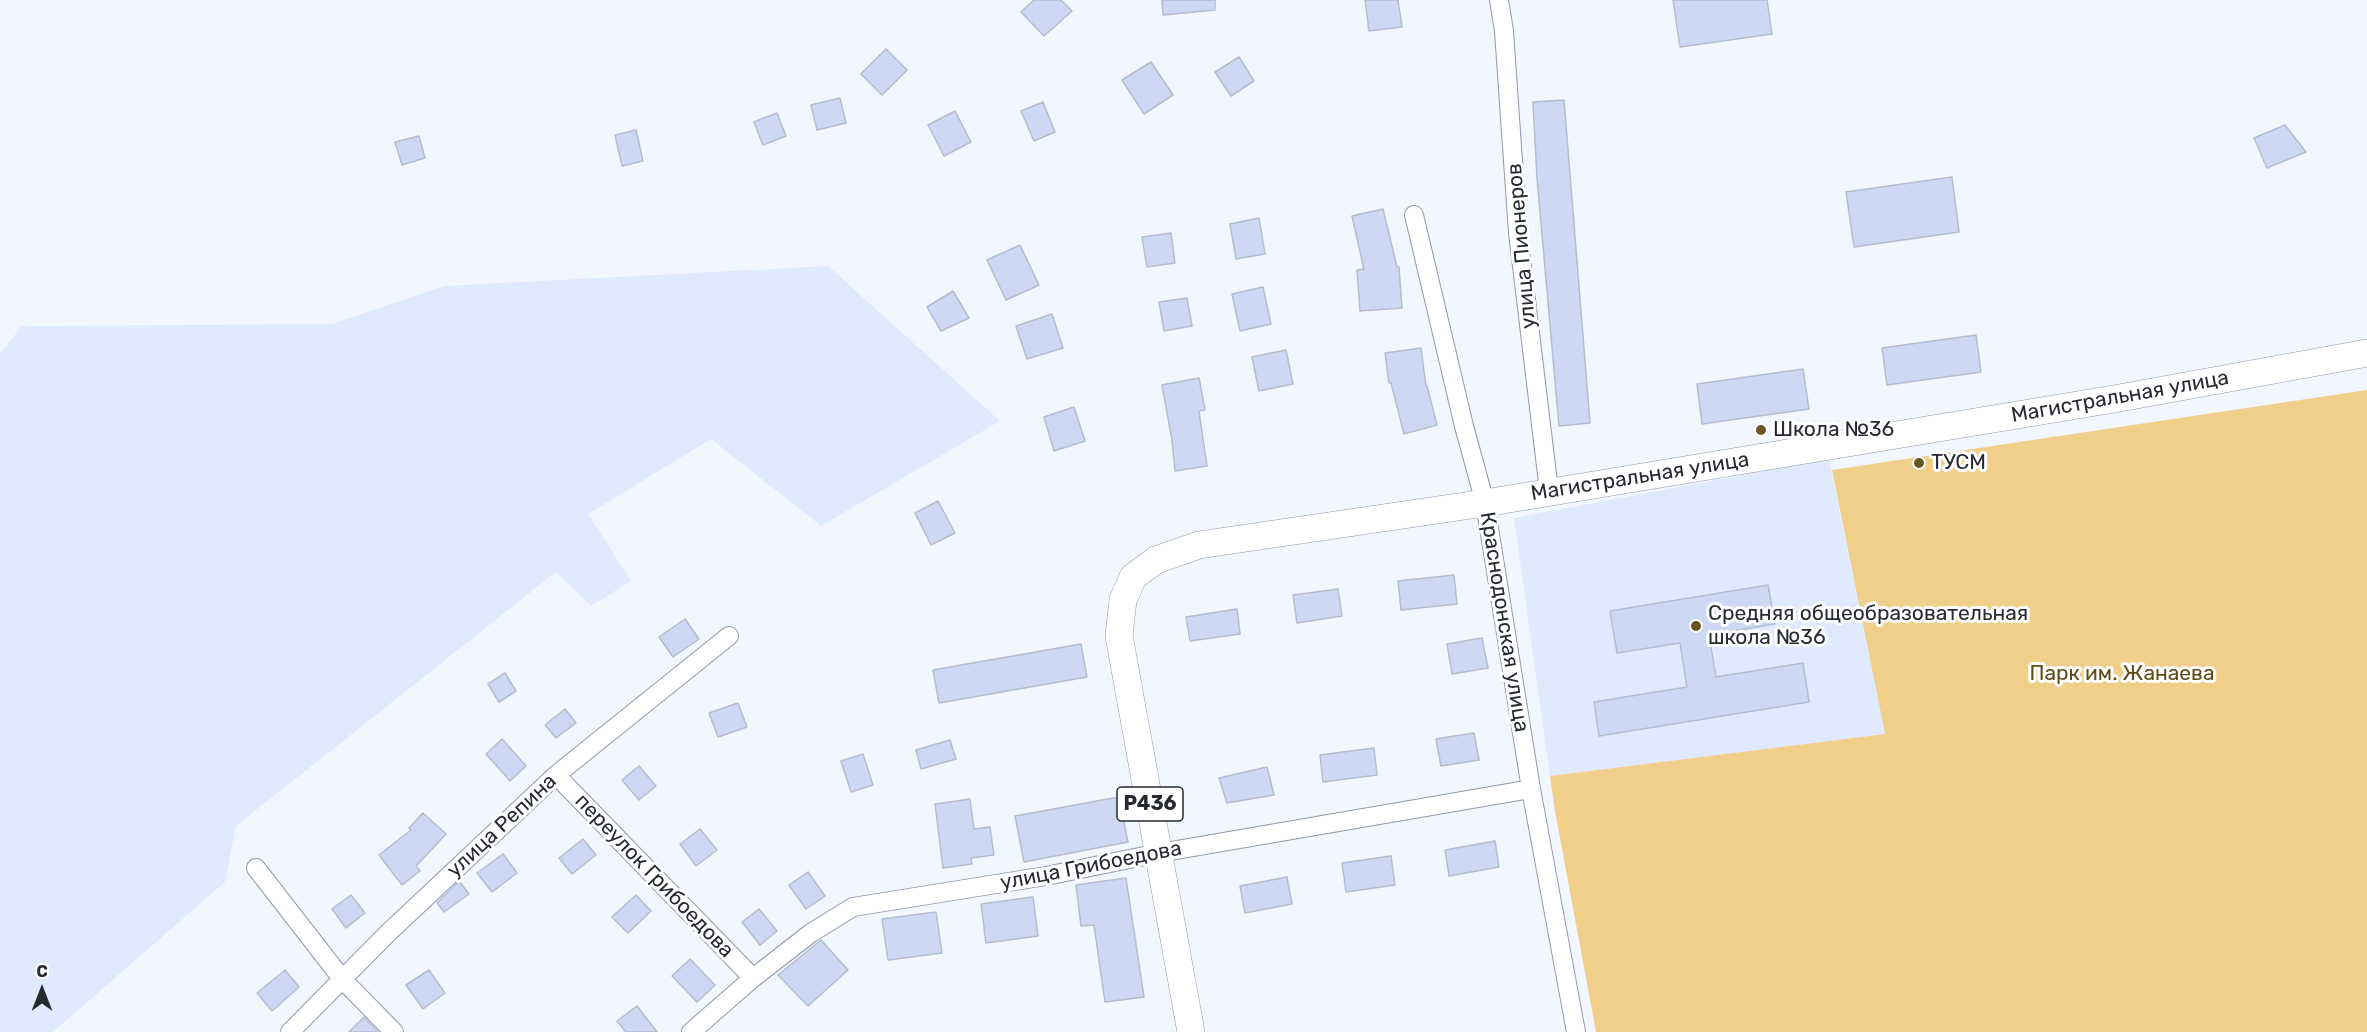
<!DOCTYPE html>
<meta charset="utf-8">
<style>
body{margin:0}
#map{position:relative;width:2367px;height:1032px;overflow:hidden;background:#f2f6fe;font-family:Rubik,sans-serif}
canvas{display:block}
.north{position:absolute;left:12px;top:960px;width:60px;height:60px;-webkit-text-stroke:4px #fff;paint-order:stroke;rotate:0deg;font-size:16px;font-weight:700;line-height:24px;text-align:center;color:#272a31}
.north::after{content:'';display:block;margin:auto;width:21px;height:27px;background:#272a31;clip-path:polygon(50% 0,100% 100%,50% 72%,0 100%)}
</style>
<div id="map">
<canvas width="2367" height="1032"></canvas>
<div class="north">С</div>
</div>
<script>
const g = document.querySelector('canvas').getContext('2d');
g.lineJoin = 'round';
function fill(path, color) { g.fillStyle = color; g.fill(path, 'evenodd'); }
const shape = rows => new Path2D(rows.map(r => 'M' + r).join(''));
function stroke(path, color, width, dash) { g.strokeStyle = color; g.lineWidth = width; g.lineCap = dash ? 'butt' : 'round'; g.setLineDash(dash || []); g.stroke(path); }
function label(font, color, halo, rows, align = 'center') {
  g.font = font + ' Rubik,sans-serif'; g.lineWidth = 6; g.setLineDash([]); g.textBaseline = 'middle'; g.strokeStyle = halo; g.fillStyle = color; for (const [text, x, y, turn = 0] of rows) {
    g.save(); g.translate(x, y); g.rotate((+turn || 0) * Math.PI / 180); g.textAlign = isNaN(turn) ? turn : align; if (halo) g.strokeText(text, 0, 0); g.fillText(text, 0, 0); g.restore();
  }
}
fill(shape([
 [828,266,1000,421,821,526,711,439,588,514,631,581,591,606,556,572,236,826,225,882,53,1032,0,1032,0,354,22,326,332,324,444,286],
 [1829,459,1885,734,1550,776,1514,518]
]), '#e0eaff');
fill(shape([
 [2367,390,2367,1032,1596,1032,1555,811,1550,776,1885,734,1832,470]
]), '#f0cf8b');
const building = shape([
 [1034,0,1061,0,1072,11,1044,36,1021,12,1034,0],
 [1162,0,1215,0,1215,10,1163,15,1162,0],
 [1365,0,1398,0,1402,27,1369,31,1365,0],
 [1673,0,1767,0,1772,34,1680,47,1673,0],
 [886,49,907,70,882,95,861,74,886,49],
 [1239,57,1254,81,1231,96,1215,72,1239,57],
 [1151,62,1173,95,1144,114,1122,80,1151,62],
 [840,98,846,123,817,130,811,105,840,98],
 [1564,100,1590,423,1559,426,1537,178,1533,102,1564,100],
 [1043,102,1055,132,1034,141,1021,111,1043,102],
 [955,111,971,142,944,156,928,125,955,111],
 [777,113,786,136,763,145,754,122,777,113],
 [2285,125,2306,152,2267,168,2254,138,2285,125],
 [636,130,643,161,622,166,615,135,636,130],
 [419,136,425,158,402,165,395,142,419,136],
 [1952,177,1959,232,1854,247,1846,192,1952,177],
 [1383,209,1397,267,1399,267,1402,308,1360,311,1357,270,1364,269,1352,216,1383,209],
 [1259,218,1265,254,1236,259,1230,224,1259,218],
 [1171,233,1175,263,1147,267,1142,237,1171,233],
 [1020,245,1039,285,1006,300,987,260,1020,245],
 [1263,287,1271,324,1240,331,1232,294,1263,287],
 [953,291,969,318,941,331,927,307,953,291],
 [1187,298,1192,326,1164,331,1159,302,1187,298],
 [1052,314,1063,348,1027,359,1016,326,1052,314],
 [1976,335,1981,372,1887,385,1882,348,1976,335],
 [1421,348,1426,386,1427,386,1437,425,1404,434,1391,383,1389,383,1385,353,1421,348],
 [1286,350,1293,384,1259,391,1252,357,1286,350],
 [1803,369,1809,409,1702,424,1697,384,1803,369],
 [1199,378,1205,410,1199,411,1207,466,1175,471,1172,440,1162,385,1199,378],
 [1074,407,1085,441,1054,451,1044,417,1074,407],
 [938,501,955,533,931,545,915,513,938,501],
 [1454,575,1457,604,1401,610,1398,581,1454,575],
 [1768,585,1775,624,1709,635,1716,677,1803,663,1809,702,1599,736,1594,702,1687,687,1680,643,1617,653,1610,611,1768,585],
 [1338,589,1342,616,1297,623,1293,595,1338,589],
 [1237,609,1240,634,1190,641,1186,617,1237,609],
 [685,619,699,639,673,657,659,637,685,619],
 [1482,638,1488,668,1452,674,1447,644,1482,638],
 [1081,644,1087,677,939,703,933,670,1081,644],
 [505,673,516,691,499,702,488,684,505,673],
 [738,703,747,727,718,737,709,713,738,703],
 [565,709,576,723,556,738,545,725,565,709],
 [1474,733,1479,760,1441,766,1436,739,1474,733],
 [502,739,526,766,510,781,486,754,502,739],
 [950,740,956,759,921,769,916,750,950,740],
 [1374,748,1377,775,1323,782,1320,755,1374,748],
 [863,754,873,785,851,792,841,761,863,754],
 [639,766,656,786,639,800,622,780,639,766],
 [1267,767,1274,795,1227,803,1219,778,1267,767],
 [1119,797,1128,842,1024,862,1015,816,1119,797],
 [970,799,974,829,990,827,994,855,971,858,972,864,943,868,935,804,970,799],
 [423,813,446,834,416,866,420,871,402,885,379,855,411,830,409,828,423,813],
 [700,829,717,850,696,866,680,844,700,829],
 [583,839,596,855,572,874,559,858,583,839],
 [1495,841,1499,867,1449,876,1445,850,1495,841],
 [503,854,517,873,492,892,477,873,503,854],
 [1391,856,1395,885,1346,892,1342,863,1391,856],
 [808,872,825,896,806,909,789,885,808,872],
 [1287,877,1292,904,1245,913,1240,886,1287,877],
 [1126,878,1144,997,1105,1002,1094,925,1081,926,1076,885,1126,878],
 [459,881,469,894,444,912,437,903,459,881],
 [351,895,365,913,346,928,332,909,351,895],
 [636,895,651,911,628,933,612,917,636,895],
 [1033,897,1038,936,986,943,981,904,1033,897],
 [759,909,777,931,760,945,742,922,759,909],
 [936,912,942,953,888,960,882,919,936,912],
 [821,940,848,970,808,1006,778,975,821,940],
 [690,959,715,985,697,1002,672,976,690,959],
 [285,970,299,987,272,1011,257,993,285,970],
 [429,970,445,993,423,1009,406,985,429,970],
 [637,1006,657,1032,626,1032,617,1021,637,1006],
 [364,1017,378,1032,349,1032,364,1017]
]);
fill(building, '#cdd9f3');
stroke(building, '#b4bccf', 1.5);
const minor = shape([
 [1499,0,1504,31,1518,233,1549,491],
 [1414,215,1464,426,1485,503,1531,789,1576,1032],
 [556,775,753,978],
 [256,868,343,980,394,1032],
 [290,1032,388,933,556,775,729,636],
 [691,1032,753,978,811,933,853,907,1046,876,1159,853,1531,789]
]);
const primary = shape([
 [1191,1032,1119,636,1123,600,1133,577,1156,560,1199,545,1485,503,2114,399,2367,353]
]);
stroke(minor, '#9199ab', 20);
stroke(primary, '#9199ab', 28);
stroke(minor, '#fff', 18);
stroke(primary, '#fff', 27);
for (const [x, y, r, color] of [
 [1761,430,6,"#6c5525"],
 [1919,463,6,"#6c5525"],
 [1696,626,6,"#6c5525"]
]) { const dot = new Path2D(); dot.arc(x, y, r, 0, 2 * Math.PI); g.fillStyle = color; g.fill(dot); stroke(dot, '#fff', 2); }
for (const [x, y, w] of [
 [1150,804,66]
]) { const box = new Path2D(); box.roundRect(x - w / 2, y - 17, w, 34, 4.5); g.fillStyle = '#fff'; g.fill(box); stroke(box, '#272a31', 1.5); }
label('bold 20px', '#272a31', null, [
 ["P436",1150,804]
]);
label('21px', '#272a31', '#fff', [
 ["улица Пионеров",1522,246,-95],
 ["Магистральная улица",2120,397,-10],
 ["Магистральная улица",1640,477,-9],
 ["Краснодонская улица",1504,622,81],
 ["улица Репина",502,826,-43],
 ["улица Грибоедова",1091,866,-11],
 ["переулок Грибоедова",654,876,46]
]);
label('21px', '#272a31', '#fff', [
 ["Школа №36",1773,430],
 ["ТУСМ",1931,463],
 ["Средняя общеобразовательная",1708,614],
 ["школа №36",1708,638]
], 'left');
label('21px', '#614a14', '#fff', [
 ["Парк им. Жанаева",2122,674]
]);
</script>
